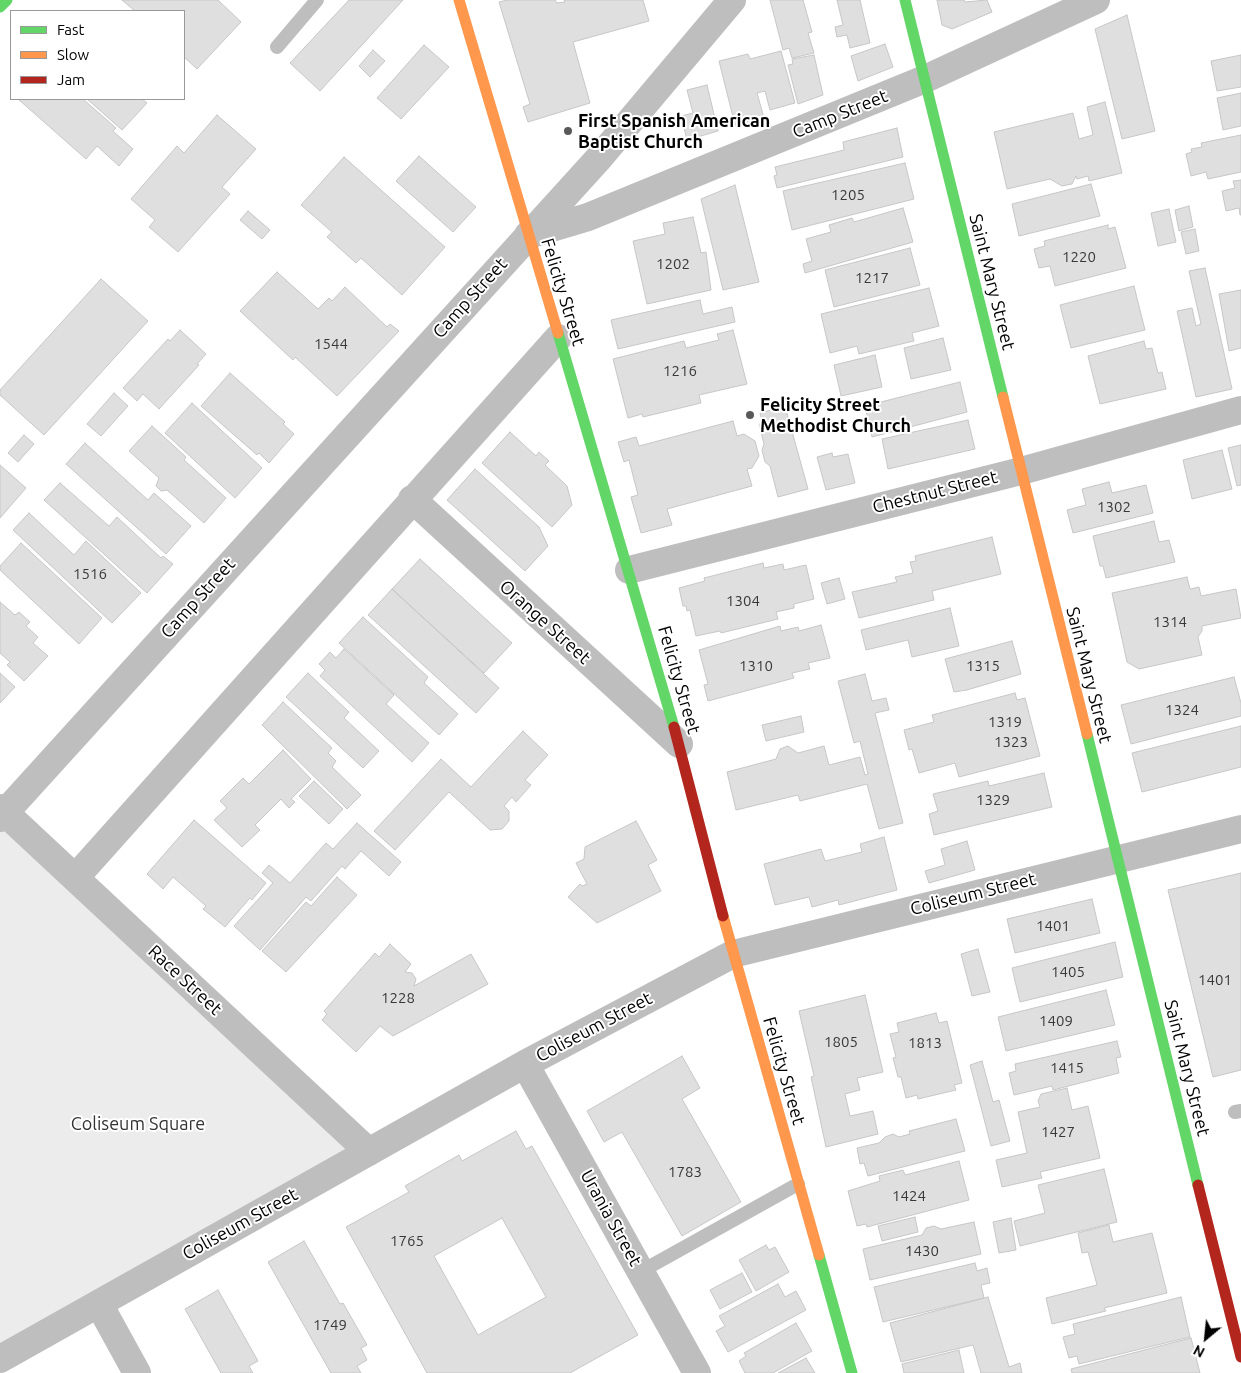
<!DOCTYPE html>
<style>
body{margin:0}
#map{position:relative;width:1241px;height:1373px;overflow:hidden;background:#fff;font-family:Ubuntu,sans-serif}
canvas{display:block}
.legend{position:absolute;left:10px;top:10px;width:175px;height:90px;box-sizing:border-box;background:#fff;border:1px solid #999;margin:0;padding:6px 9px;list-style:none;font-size:15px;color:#000}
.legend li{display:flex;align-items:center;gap:10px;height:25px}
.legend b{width:25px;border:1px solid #999}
.north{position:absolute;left:1181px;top:1313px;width:50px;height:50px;-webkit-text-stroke:4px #fff;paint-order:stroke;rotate:208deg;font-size:14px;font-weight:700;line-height:20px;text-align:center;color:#000}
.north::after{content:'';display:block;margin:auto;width:18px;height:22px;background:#000;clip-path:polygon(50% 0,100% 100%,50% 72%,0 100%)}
</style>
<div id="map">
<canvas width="1241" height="1373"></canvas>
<ul class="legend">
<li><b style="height:6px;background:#63d668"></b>Fast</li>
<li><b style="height:6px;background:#ff974d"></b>Slow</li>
<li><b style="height:6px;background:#b3261e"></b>Jam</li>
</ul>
<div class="north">N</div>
</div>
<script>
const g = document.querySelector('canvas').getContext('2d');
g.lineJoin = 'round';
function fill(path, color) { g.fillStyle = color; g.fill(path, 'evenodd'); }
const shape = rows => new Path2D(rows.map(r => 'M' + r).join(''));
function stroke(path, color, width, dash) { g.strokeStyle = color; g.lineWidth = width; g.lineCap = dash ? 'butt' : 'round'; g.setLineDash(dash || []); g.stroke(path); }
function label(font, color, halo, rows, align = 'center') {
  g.font = font + ' Ubuntu,sans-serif'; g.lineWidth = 4; g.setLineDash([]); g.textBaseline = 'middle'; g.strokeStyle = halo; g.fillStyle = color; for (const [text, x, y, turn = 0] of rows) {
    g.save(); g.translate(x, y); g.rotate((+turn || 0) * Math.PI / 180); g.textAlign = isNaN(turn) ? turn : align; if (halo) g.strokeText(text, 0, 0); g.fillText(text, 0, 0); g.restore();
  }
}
fill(shape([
 [0,818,369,1152,0,1359]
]), '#ececec');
const building = shape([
 [122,0,218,0,241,22,197,69,184,57,184,11,135,11,122,0],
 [349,0,403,0,320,91,290,63,349,0],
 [507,0,555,0,557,3,565,2,564,0,643,0,649,21,573,42,590,103,528,122,523,107,530,104,499,2,507,0],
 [770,0,803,0,812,32,808,33,814,53,792,58,789,48,783,50,770,0],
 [837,0,860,0,870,43,850,48,847,35,837,37,835,27,843,25,837,0],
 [937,0,964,0,965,2,987,0,992,12,952,29,942,25,937,0],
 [1127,15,1155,131,1122,139,1095,29,1127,15],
 [885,44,893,67,858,81,851,56,885,44],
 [424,45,449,67,401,119,377,98,424,45],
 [373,50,385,61,370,77,359,66,373,50],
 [781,51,795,103,770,110,765,91,757,93,764,118,735,125,719,61,748,54,750,59,781,51],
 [814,55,823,95,798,104,788,65,793,64,792,59,814,55],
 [1241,55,1241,87,1217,91,1211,61,1241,55],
 [707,85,718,131,687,140,681,116,693,113,687,90,707,85],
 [1241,93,1241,126,1223,130,1217,98,1241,93],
 [18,99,83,99,116,128,113,131,133,149,119,166,97,146,86,159,18,99],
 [87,99,142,99,147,103,122,130,87,99],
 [1105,102,1122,173,1089,181,1088,176,1077,179,1076,176,1072,184,1062,186,1050,179,1007,189,994,132,1073,113,1079,139,1093,135,1087,107,1105,102],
 [217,115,256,149,222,187,230,194,178,252,149,227,155,220,131,199,177,146,184,153,217,115],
 [897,128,903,157,777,188,774,176,777,175,775,167,844,150,843,142,897,128],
 [1241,135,1241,172,1208,179,1206,172,1191,176,1186,154,1192,152,1191,149,1202,147,1201,143,1241,135],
 [419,156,476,207,453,232,396,181,419,156],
 [344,157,445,247,402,295,361,258,356,263,327,237,332,232,301,205,344,157],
 [905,163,914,199,792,230,783,191,905,163],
 [1241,180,1241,215,1240,215,1239,208,1226,211,1222,191,1235,188,1233,181,1241,180],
 [1091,184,1100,216,1019,236,1012,204,1091,184],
 [735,185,759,282,723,290,701,199,735,185],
 [1189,206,1193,227,1179,231,1175,210,1189,206],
 [903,208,913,242,805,273,803,264,812,261,806,239,831,232,829,225,852,218,854,222,903,208],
 [1169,209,1176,242,1158,246,1151,213,1169,209],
 [248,211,270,230,262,239,240,220,248,211],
 [693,217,701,253,706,252,711,290,647,304,633,241,665,234,663,223,693,217],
 [1108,225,1108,229,1115,227,1126,268,1055,286,1050,266,1039,268,1034,249,1045,246,1044,241,1108,225],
 [1195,229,1199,251,1186,254,1181,232,1195,229],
 [910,248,920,285,834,307,825,270,910,248],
 [1205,268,1232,389,1196,397,1177,311,1192,308,1196,326,1201,324,1189,271,1205,268],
 [277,272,318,309,329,298,332,301,345,287,387,327,390,324,399,331,337,396,295,357,293,360,240,311,277,272],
 [101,279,148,321,44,435,0,395,0,390,101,279],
 [1134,286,1145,330,1071,348,1060,305,1134,286],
 [929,288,939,326,912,333,914,341,859,354,857,346,830,353,821,314,929,288],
 [1241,290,1241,348,1229,351,1219,294,1241,290],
 [700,300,703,314,732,307,735,322,618,349,611,320,700,300],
 [180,330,206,354,197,364,199,365,159,409,143,394,137,401,123,388,168,339,170,341,180,330],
 [733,330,747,384,699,395,701,403,643,417,642,414,628,418,613,359,684,341,686,348,719,340,717,334,733,330],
 [943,338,951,370,911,379,904,348,943,338],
 [1144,341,1146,349,1152,348,1158,373,1162,372,1166,389,1100,404,1088,356,1144,341],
 [875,355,882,387,841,396,834,365,875,355],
 [230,373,285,422,283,424,294,434,269,463,259,453,257,455,201,406,230,373],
 [960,382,967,412,872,437,865,406,960,382],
 [114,393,128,406,101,436,87,424,114,393],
 [192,403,262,468,235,498,165,433,192,403],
 [785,406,808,489,778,497,770,466,765,462,762,450,764,444,759,424,763,424,760,413,785,406],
 [968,420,975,449,888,469,882,439,968,420],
 [733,421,737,436,744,434,755,441,759,456,752,468,747,469,752,486,667,509,672,525,641,533,631,497,638,495,629,460,624,462,618,442,636,437,639,446,733,421],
 [152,426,186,457,184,460,226,498,204,523,167,490,161,491,156,486,159,478,129,451,152,426],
 [510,432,536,456,539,452,549,461,545,465,567,486,572,505,552,527,482,463,510,432],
 [24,435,34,444,18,462,8,453,24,435],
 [85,443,148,500,154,493,191,526,166,554,66,464,85,443],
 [1241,445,1241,485,1237,486,1228,448,1241,445],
 [1222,450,1232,489,1192,499,1183,460,1222,450],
 [832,453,833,457,848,454,855,483,826,490,817,457,832,453],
 [0,465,26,488,0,518,0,465],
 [475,469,539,527,548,546,525,571,447,500,475,469],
 [1109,482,1112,493,1146,485,1153,513,1073,533,1067,510,1086,505,1082,489,1109,482],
 [60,483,109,526,117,517,161,558,163,556,173,564,147,593,44,500,60,483],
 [29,513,74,555,86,541,141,593,112,623,13,530,29,513],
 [1154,521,1159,542,1169,540,1175,562,1106,578,1103,566,1100,566,1093,536,1154,521],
 [992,537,1001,574,932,591,934,600,859,618,852,592,897,582,895,577,913,573,910,562,916,561,915,556,992,537],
 [21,543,102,618,79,644,0,570,0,566,21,543],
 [420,559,512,643,484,673,392,589,420,559],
 [763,563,764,568,783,564,784,570,806,565,814,599,794,604,794,608,776,612,778,619,721,633,720,631,696,636,690,610,687,611,686,606,683,606,679,588,705,581,704,578,763,563],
 [1187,577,1190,589,1199,587,1201,596,1236,589,1241,618,1202,626,1202,631,1198,637,1202,655,1139,669,1127,662,1112,593,1187,577],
 [839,578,845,599,827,604,821,583,839,578],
 [392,589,499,688,476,713,368,615,392,589],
 [0,602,15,615,19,612,30,622,26,626,38,637,33,643,48,656,24,681,7,665,10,662,0,653,0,602],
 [950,608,959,646,912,657,908,640,866,650,861,630,950,608],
 [363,617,428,677,424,683,458,714,439,735,339,643,363,617],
 [821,625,830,658,808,663,810,669,792,673,794,678,708,701,704,685,708,684,699,650,780,626,781,631,798,627,799,631,821,625],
 [1012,641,1021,674,967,690,954,692,945,659,1012,641],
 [344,649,394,695,386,704,429,743,412,762,320,676,325,670,319,664,330,652,336,658,344,649],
 [0,673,15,687,0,703,0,673],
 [308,673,349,712,344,718,379,751,363,768,286,697,308,673],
 [865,674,872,701,886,698,889,710,875,713,903,823,879,829,867,784,800,801,798,795,736,810,727,772,776,759,780,749,788,746,798,753,824,746,829,765,860,757,865,775,868,774,860,741,854,743,838,681,865,674],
 [1234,677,1241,703,1241,716,1131,744,1121,705,1234,677],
 [1015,693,1017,700,1025,698,1040,756,959,777,955,763,919,773,912,749,909,750,904,730,934,722,932,715,1015,693],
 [283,702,332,748,328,753,336,761,332,767,361,795,347,809,262,725,283,702],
 [801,716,804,732,766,741,762,725,801,716],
 [1241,726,1241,767,1142,792,1132,753,1241,726],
 [523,731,548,755,525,780,531,785,516,802,512,797,504,806,509,811,509,821,502,829,490,830,449,792,395,850,374,831,441,759,471,787,523,731],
 [283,750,311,779,291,799,295,802,289,808,281,799,255,825,260,830,242,847,214,820,227,808,220,801,243,778,249,784,283,750],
 [1044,773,1052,807,934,835,929,814,938,811,933,794,988,781,989,786,1044,773],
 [314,781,343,809,329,824,299,796,314,781],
 [194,820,266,883,252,900,250,898,225,927,203,909,206,906,173,877,163,889,147,874,194,820],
 [636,821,657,860,648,865,661,891,597,923,568,897,580,884,582,886,587,884,576,863,584,859,585,847,636,821],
 [357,823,401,862,389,876,361,851,345,869,342,866,311,901,306,897,260,950,234,926,273,883,262,873,269,865,290,883,326,843,333,849,357,823],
 [884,837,897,890,839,905,838,900,812,907,809,897,775,905,764,864,821,849,825,861,862,852,860,844,884,837],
 [967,841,975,870,929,883,925,871,945,865,941,849,967,841],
 [1241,873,1241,1070,1213,1077,1168,890,1241,873],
 [337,877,357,895,286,972,262,951,306,902,311,906,337,877],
 [1092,899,1100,933,1015,953,1007,919,1092,899],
 [1115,942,1123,977,1020,1002,1012,968,1115,942],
 [390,944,411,964,405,972,412,973,416,979,414,986,471,954,488,984,393,1036,380,1026,356,1052,322,1020,327,1014,324,1011,375,953,379,957,390,944],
 [978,949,990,992,972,996,961,954,978,949],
 [1106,990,1115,1025,1006,1051,998,1017,1106,990],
 [865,995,883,1072,857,1078,860,1090,845,1094,850,1116,873,1111,878,1134,826,1147,811,1077,814,1076,799,1011,865,995],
 [936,1013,939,1023,947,1021,962,1083,954,1085,956,1090,918,1099,917,1095,906,1098,901,1077,898,1077,893,1058,896,1057,890,1034,899,1032,897,1023,936,1013],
 [1117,1041,1121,1057,1116,1058,1119,1073,1053,1090,1052,1086,1014,1095,1009,1073,1016,1071,1015,1064,1117,1041],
 [682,1056,700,1088,682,1099,741,1202,682,1236,622,1132,604,1142,587,1111,682,1056],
 [982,1061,993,1102,999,1100,1010,1141,991,1146,970,1065,982,1061],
 [1067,1088,1072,1110,1088,1106,1100,1158,1040,1172,1042,1178,1002,1187,996,1160,1027,1153,1018,1112,1040,1107,1038,1101,1041,1094,1067,1088],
 [956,1119,965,1151,868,1176,864,1163,860,1164,857,1148,879,1143,885,1137,893,1134,899,1137,910,1134,909,1131,956,1119],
 [516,1131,526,1149,532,1146,638,1335,570,1373,427,1373,346,1227,409,1192,405,1186,459,1155,462,1161,516,1131],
 [502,1218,546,1297,478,1335,434,1256,502,1218],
 [959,1161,969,1200,867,1227,866,1224,857,1226,848,1191,880,1181,879,1176,903,1170,905,1175,959,1161],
 [1104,1169,1117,1222,1020,1246,1014,1221,1045,1213,1038,1185,1104,1169],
 [915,1217,918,1232,882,1241,878,1226,915,1217],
 [1011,1218,1016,1250,999,1253,993,1222,1011,1218],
 [974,1222,981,1254,870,1280,863,1249,922,1235,926,1228,934,1226,941,1229,974,1222],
 [1109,1225,1113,1242,1152,1233,1167,1293,1104,1308,1106,1311,1052,1324,1046,1298,1097,1285,1088,1252,1082,1253,1078,1233,1109,1225],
 [304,1241,340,1304,343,1303,367,1345,361,1348,367,1360,357,1366,361,1373,331,1373,268,1262,304,1241],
 [766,1245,769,1250,775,1247,789,1272,756,1291,739,1260,766,1245],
 [975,1263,977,1271,987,1268,990,1283,981,1285,984,1298,883,1322,874,1287,975,1263],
 [742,1273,752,1292,720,1309,710,1290,742,1273],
 [778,1284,785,1297,796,1291,806,1310,728,1352,716,1331,725,1326,719,1316,778,1284],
 [218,1290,258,1361,249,1366,253,1373,221,1373,185,1309,218,1290],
 [988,1297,1009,1367,1020,1363,1022,1373,981,1373,973,1345,901,1362,890,1323,988,1297],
 [1181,1297,1190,1337,1079,1364,1077,1356,1069,1358,1063,1337,1075,1334,1073,1324,1181,1297],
 [796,1323,812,1351,773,1373,745,1373,739,1361,746,1356,744,1353,796,1323],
 [1191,1338,1200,1373,1072,1373,1071,1369,1191,1338],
 [959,1350,964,1373,904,1373,902,1364,959,1350],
 [806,1358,815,1373,778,1373,806,1358]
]);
fill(building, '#dfdfdf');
stroke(building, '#c7c7c7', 1);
stroke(shape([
 [277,47,317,0],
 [1235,1112,1241,1111],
 [640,1272,798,1184]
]), '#bebebe', 14);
stroke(shape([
 [528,235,588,217,925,79,1096,0],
 [412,499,679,744],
 [629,570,1021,471,1241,410],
 [0,808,369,1152],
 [0,818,600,157,732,0],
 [75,878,558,338],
 [525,1064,697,1373],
 [99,1304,137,1373],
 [0,1359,525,1064,733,954,1241,829]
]), '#bebebe', 28);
stroke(shape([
 [905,0,1003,397],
 [0,7,7,0],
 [558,333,674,727],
 [1087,734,1198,1185],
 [819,1255,852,1373]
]), '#63d668', 11);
stroke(shape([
 [459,0,558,333],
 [1003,397,1087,734],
 [723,916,819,1255]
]), '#ff974d', 11);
stroke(shape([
 [674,727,723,916],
 [1198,1185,1241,1357]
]), '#b3261e', 11);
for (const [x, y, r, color] of [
 [568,131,5,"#595959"],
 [750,415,5,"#595959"]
]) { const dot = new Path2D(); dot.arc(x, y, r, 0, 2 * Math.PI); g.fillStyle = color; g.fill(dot); stroke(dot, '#fff', 2); }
label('15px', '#383838', null, [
 ["1205",848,195],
 ["1220",1079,257],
 ["1202",673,264],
 ["1217",872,278],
 ["1544",331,344],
 ["1216",680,371],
 ["1302",1114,507],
 ["1516",90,574],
 ["1304",743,601],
 ["1314",1170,622],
 ["1310",756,666],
 ["1315",983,666],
 ["1324",1182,710],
 ["1319",1005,722],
 ["1323",1011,742],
 ["1329",993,800],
 ["1401",1053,926],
 ["1405",1068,972],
 ["1401",1215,980],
 ["1228",398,998],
 ["1409",1056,1021],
 ["1805",841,1042],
 ["1813",925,1043],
 ["1415",1067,1068],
 ["1427",1058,1132],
 ["1783",685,1172],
 ["1424",909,1196],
 ["1765",407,1241],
 ["1430",922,1251],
 ["1749",330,1325]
]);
label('18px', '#000', '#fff', [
 ["Camp Street",840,114,-22],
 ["Saint Mary Street",992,282,76],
 ["Felicity Street",563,292,73],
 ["Camp Street",470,298,-48],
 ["Chestnut Street",935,492,-14],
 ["Camp Street",198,598,-48],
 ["Orange Street",545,622,42],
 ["Saint Mary Street",1089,675,76],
 ["Felicity Street",679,680,74],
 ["Coliseum Street",973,894,-14],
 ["Race Street",185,980,43],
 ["Coliseum Street",594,1027,-28],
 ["Saint Mary Street",1187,1068,76],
 ["Felicity Street",784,1071,74],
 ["Urania Street",611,1218,61],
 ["Coliseum Street",240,1224,-29]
]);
label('bold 18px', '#000', '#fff', [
 ["First Spanish American",578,121],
 ["Baptist Church",578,142],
 ["Felicity Street",760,405],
 ["Methodist Church",760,426]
], 'left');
label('18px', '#333', '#fff', [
 ["Coliseum Square",138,1124]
]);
</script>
